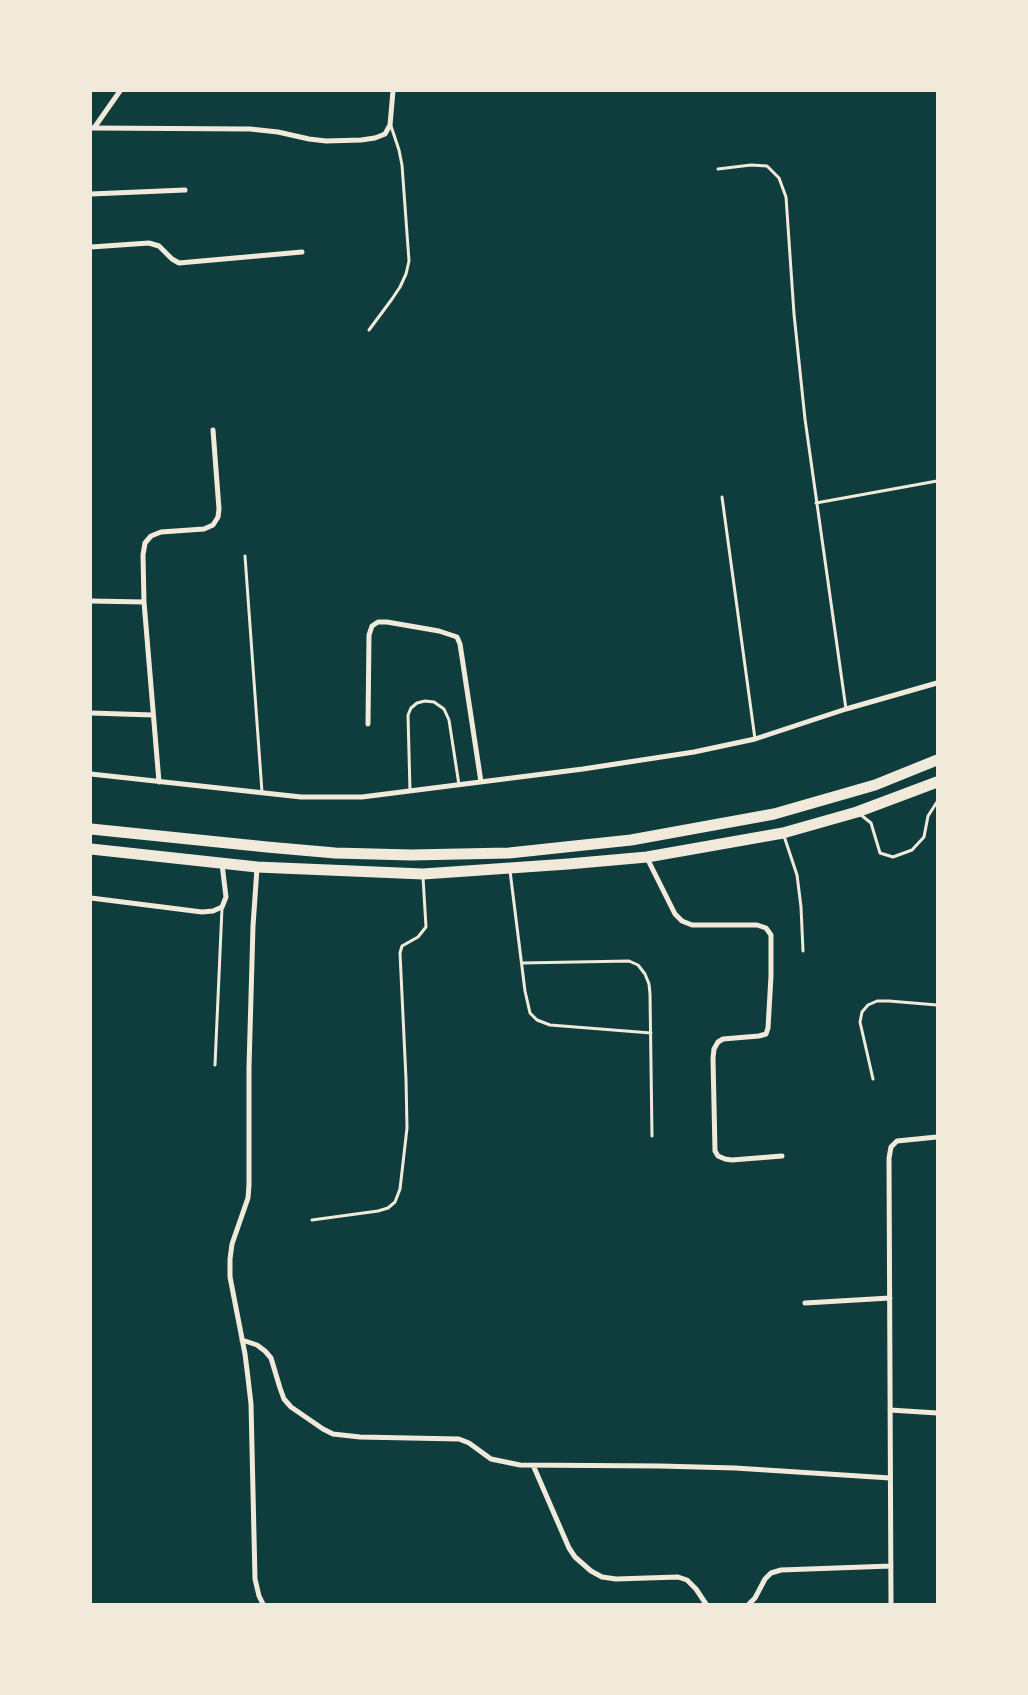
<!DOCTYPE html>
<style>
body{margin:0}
#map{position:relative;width:1028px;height:1695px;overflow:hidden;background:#0f3d3e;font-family:Jost,sans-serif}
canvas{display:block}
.frame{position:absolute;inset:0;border:92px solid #f1e9da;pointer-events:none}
</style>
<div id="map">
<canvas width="1028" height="1695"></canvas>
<div class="frame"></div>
</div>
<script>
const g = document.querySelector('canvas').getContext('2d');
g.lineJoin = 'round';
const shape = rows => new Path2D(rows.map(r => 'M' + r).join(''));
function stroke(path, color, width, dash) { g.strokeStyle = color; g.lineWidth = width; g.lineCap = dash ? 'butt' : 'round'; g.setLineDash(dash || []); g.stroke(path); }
stroke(shape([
 [718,169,751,165,767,166,779,178,786,197,794,314,805,419,846,709],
 [369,330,392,299,400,287,406,274,409,261,402,165,399,150,391,126],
 [722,497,755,739],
 [816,503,937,481],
 [245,556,262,792],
 [410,791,408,715,411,708,417,703,425,701,434,702,444,709,449,720,459,785],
 [861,815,871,823,880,853,893,857,912,850,924,837,928,816,937,802],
 [784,836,797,875,801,907,803,951],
 [510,871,525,991,530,1013,537,1020,550,1025,651,1033],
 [522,963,629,961,638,965,645,974,649,984,650,994,652,1136],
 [215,1065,222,908],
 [873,1079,860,1022,862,1012,868,1005,877,1001,889,1001,937,1005],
 [312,1220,378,1211,388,1208,395,1202,400,1189,407,1128,406,1079,400,953,402,946,418,937,426,927,423,877]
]), '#f1e9da', 3);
stroke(shape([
 [91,128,250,129,278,132,309,139,326,141,361,140,375,138,385,134,390,125,393,91],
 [94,128,120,91],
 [91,194,185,190],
 [91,247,149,243,159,246,172,259,179,263,302,252],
 [91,601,144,602],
 [91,713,153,715],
 [368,724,369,635,372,626,378,622,387,622,439,631,457,637,460,644,481,782],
 [91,774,301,797,362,797,583,769,694,752,755,739,846,709,937,683],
 [159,782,144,602,143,555,145,543,151,536,161,532,204,529,213,525,218,517,219,509,213,430],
 [647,858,675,914,682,921,692,925,757,925,766,928,771,935,771,976,768,1028,766,1034,759,1036,723,1039,718,1042,714,1049,713,1058,715,1151,718,1156,725,1159,732,1160,782,1156],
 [257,868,253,926,249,1067,249,1185,248,1198,232,1244,230,1259,230,1277,245,1354,248,1378,251,1404,255,1579,259,1596,263,1604],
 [91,898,202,912,213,911,222,907,226,897,222,864],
 [805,1303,890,1298],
 [242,1340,257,1345,265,1351,271,1358,280,1388,284,1399,291,1407,323,1429,333,1434,360,1437,459,1439,469,1443,491,1459,520,1465,660,1466,735,1468,890,1478],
 [890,1410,937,1413],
 [533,1465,569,1548,575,1557,591,1571,602,1577,616,1579,678,1577,687,1580,696,1589,706,1604],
 [749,1604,755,1598,765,1579,771,1573,781,1570,891,1566],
 [891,1604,889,1158,891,1147,897,1141,937,1137]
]), '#f1e9da', 5);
stroke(shape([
 [91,829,267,847,335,853,411,855,509,853,631,840,774,814,875,785,937,760],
 [91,849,257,867,423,874,568,864,647,857,783,833,857,812,937,782]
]), '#f1e9da', 11);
</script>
